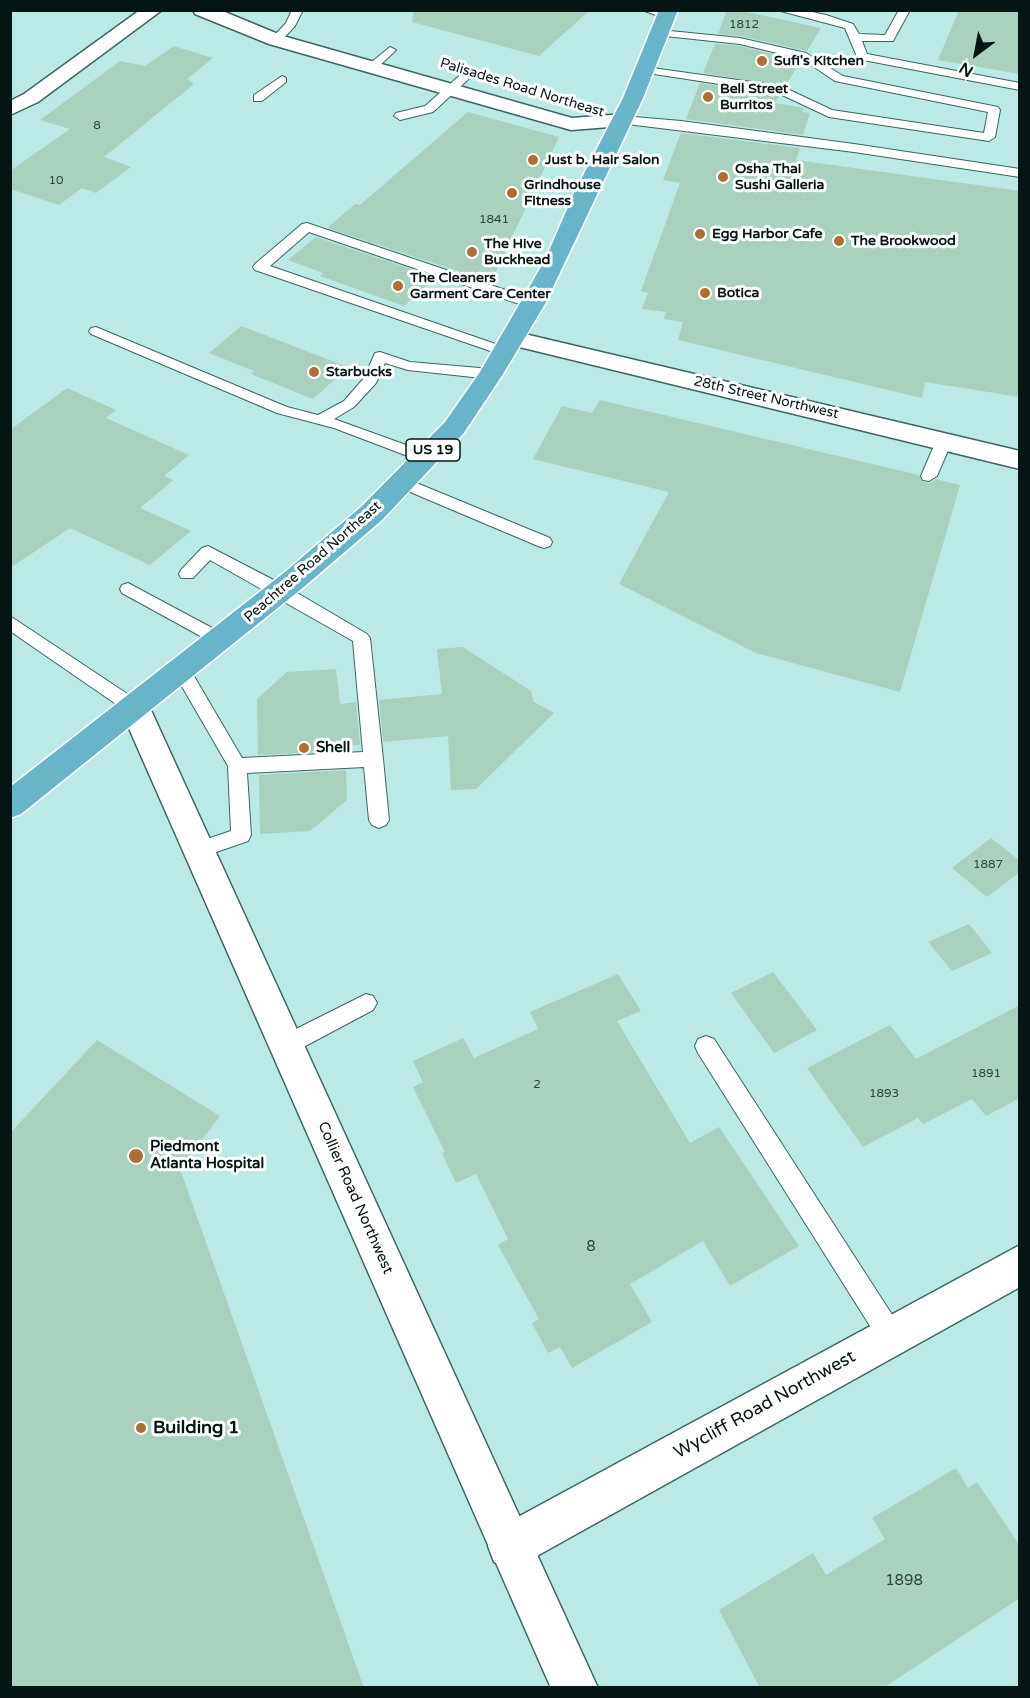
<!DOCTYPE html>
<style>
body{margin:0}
#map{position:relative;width:1030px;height:1698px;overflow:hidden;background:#bbe9e6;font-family:"Varela Round",sans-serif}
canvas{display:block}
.frame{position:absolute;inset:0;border:12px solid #041514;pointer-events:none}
.north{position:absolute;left:946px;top:24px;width:60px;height:60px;-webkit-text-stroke:4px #fff;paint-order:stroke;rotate:212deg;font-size:16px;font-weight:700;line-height:24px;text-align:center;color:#041514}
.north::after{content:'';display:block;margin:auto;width:21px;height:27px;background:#041514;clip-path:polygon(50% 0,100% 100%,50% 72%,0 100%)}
</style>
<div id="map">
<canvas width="1030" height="1698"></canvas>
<div class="frame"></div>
<div class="north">N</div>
</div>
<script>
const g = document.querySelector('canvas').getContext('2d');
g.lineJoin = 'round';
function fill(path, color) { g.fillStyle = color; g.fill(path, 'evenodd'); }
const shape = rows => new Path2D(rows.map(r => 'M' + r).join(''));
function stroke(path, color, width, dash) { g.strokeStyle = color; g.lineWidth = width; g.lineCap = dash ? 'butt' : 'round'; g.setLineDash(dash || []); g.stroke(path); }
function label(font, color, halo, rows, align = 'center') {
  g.font = font + ' "Varela Round",sans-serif'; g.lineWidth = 6; g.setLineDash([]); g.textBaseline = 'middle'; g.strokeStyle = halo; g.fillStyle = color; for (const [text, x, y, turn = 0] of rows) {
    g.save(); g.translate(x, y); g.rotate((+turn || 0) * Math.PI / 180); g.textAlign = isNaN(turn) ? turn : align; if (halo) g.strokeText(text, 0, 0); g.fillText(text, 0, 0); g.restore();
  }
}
fill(shape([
 [414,10,590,10,539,56,412,22],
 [727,10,737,10,821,28,807,51,741,36,718,34],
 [959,10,1020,10,1020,74,938,60],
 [715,44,740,46,801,61,785,86,703,73],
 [174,46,213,58,187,79,194,84,104,157,131,167,96,193,82,188,59,205,10,189,10,171,70,129,40,120,120,61,145,66],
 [700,83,777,95,779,96,775,103,804,108,802,112,810,113,803,135,686,119],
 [468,112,559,137,491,282,327,228,355,204,360,205],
 [681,133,800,148,796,160,1020,191,1020,397,925,382,922,398,678,340,683,322,664,319,666,312,642,309,648,293,641,291,680,183,663,180],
 [316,237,435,277,404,306,320,276,323,273,288,260],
 [241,326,348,367,313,399,251,374,254,371,209,353],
 [67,388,116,410,106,418,189,455,164,476,173,480,140,508,191,531,150,565,70,528,10,568,10,430],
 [600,400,919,475,923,482,930,483,936,479,960,485,900,692,756,653,619,584,669,492,533,459,562,406,592,413],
 [463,647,531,691,534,702,554,713,476,789,451,790,448,736,383,742,379,700,442,694,437,649],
 [336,669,340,704,356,702,360,745,346,746,346,751,258,755,257,699,287,672],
 [346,770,347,800,310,831,260,834,259,775],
 [991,838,1020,861,1020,872,987,897,952,868],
 [969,924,992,953,952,971,928,942],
 [773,972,817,1030,774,1053,731,993],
 [618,974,641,1011,617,1021,690,1143,719,1127,799,1246,730,1286,703,1241,630,1284,652,1322,572,1368,560,1347,548,1353,532,1323,539,1319,498,1245,508,1239,476,1174,456,1183,442,1153,445,1152,413,1087,423,1082,413,1061,463,1038,474,1058,538,1029,530,1012],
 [1020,1005,1020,1098,986,1116,972,1099,923,1124,918,1118,863,1147,807,1068,890,1025,916,1059],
 [97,1040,220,1116,180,1169,364,1688,10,1688,10,1133],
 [956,1468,968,1488,977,1482,1020,1546,1020,1598,883,1688,760,1688,719,1610,813,1553,826,1575,885,1539,872,1518]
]), '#aad0be');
const service = shape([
 [292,10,303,10,295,26,280,42,272,42,270,40,286,23,292,10],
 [642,10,660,10,673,16,667,19,642,10],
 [777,10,803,10,826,15,853,24,859,34,885,35,899,10,910,10,893,41,862,41,867,54,1020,83,1020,90,858,59,845,28,777,10],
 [660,30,740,38,806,53,843,76,998,107,1000,110,995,137,989,141,829,117,778,93,641,72,639,70,645,67,781,86,832,110,984,133,988,112,835,81,802,59,740,44,656,35,656,31,660,30],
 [390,47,396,50,394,52,376,69,368,69,368,65,390,47],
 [470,69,474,70,474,74,433,112,400,120,394,116,396,113,425,106,466,70,470,69],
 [282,76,286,78,286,82,262,101,254,101,254,95,282,76],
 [623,116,681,121,854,144,1020,169,1020,177,854,152,619,123,617,120,623,116],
 [307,223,538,301,540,304,533,308,528,307,309,232,270,266,510,349,512,352,505,356,255,270,253,267,255,264,302,224,307,223],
 [96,327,287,407,318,415,344,401,364,378,375,353,380,352,410,362,491,369,498,374,491,379,408,370,385,363,376,383,354,407,334,419,431,454,434,458,426,463,334,428,277,413,91,334,89,331,91,328,96,327],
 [944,436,952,441,937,476,929,481,923,480,921,476,936,441,944,436],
 [402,477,550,538,552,542,550,546,544,548,538,546,396,486,394,482,396,478,402,477],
 [208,546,287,587,367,634,370,638,383,759,389,820,386,825,379,828,372,825,369,820,364,767,247,773,251,835,248,841,199,858,192,856,189,850,192,844,231,831,228,766,173,671,176,666,182,664,188,666,242,758,363,752,353,641,210,560,193,578,181,578,179,574,181,570,202,548,208,546],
 [128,583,227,636,230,640,227,644,221,646,215,644,122,593,120,589,122,585,128,583],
 [10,616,141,703,144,708,141,713,135,715,129,713,10,631,10,616],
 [366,994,373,996,377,1003,373,1010,294,1052,286,1055,278,1052,275,1045,278,1038,366,994],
 [706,1036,714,1039,900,1327,903,1336,900,1345,891,1348,882,1345,698,1053,695,1046,698,1039,706,1036]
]);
const minor = shape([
 [140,10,162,10,38,102,10,115,10,101,24,94,140,10],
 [193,10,220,10,283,36,572,118,623,114,630,116,633,120,630,124,623,126,571,130,564,128,269,44,195,14,193,10],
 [512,331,1020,451,1020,469,503,343,500,338,503,333,512,331],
 [1020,1245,1020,1287,526,1562,510,1568,494,1562,488,1546,494,1530,1020,1245]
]);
const tertiary = shape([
 [135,696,146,700,150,708,598,1688,551,1688,120,708,124,700,135,696]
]);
const trunk = shape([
 [659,10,678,10,643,98,545,304,503,374,463,434,382,520,305,586,21,814,10,818,10,787,285,572,362,506,445,422,480,372,545,260,574,193,623,98,659,10]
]);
stroke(service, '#3c6563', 2);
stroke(minor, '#3c6563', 3);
stroke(tertiary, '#3c6563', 3);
stroke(trunk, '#fff', 3);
fill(service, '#fff');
fill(minor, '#fff');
fill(tertiary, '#fff');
fill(trunk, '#68b4c8');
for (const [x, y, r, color] of [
 [762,61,6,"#ae6e36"],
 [708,97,6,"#ae6e36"],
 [533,160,6,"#ae6e36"],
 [723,177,6,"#ae6e36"],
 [512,193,6,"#ae6e36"],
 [700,234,6,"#ae6e36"],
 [839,241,6,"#ae6e36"],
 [472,252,6,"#ae6e36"],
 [398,286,6,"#ae6e36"],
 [705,293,6,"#ae6e36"],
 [314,372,6,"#ae6e36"],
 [304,748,6,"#ae6e36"],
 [136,1156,8,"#ae6e36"],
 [141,1428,6,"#ae6e36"]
]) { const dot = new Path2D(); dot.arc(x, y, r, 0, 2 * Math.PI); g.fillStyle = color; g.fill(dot); stroke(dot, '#fff', 2); }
label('12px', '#2e443e', null, [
 ["1812",744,25],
 ["8",97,126],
 ["10",56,181],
 ["1841",494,220],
 ["1887",988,865],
 ["1891",986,1074],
 ["2",537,1085],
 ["1893",884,1094]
]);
label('bold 14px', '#041514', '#fff', [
 ["Sufi's Kitchen",774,61],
 ["Bell Street",720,89],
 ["Burritos",720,105],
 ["Just b. Hair Salon",545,160],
 ["Osha Thai",735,169],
 ["Sushi Galleria",735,185],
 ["Grindhouse",524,185],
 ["Fitness",524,201],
 ["Egg Harbor Cafe",712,234],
 ["The Brookwood",851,241],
 ["The Hive",484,244],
 ["Buckhead",484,260],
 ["The Cleaners",410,278],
 ["Garment Care Center",410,294],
 ["Botica",717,293],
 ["Starbucks",326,372]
], 'left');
label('14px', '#041514', '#fff', [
 ["Palisades Road Northeast",522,88,17],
 ["28th Street Northwest",766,398,13],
 ["Peachtree Road Northeast",313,562,-41]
]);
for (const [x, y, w] of [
 [433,450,54]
]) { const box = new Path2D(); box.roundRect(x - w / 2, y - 11, w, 22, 4.5); g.fillStyle = '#fff'; g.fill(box); stroke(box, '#041514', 1.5); }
label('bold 14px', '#041514', null, [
 ["US 19",433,450]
]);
label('bold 15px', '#041514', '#fff', [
 ["Shell",316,748],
 ["Piedmont",150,1147],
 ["Atlanta Hospital",150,1164]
], 'left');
label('15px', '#041514', '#fff', [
 ["Collier Road Northwest",355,1198,66]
]);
label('15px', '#2e443e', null, [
 ["8",591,1247],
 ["1898",904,1581]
]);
label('18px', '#041514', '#fff', [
 ["Wycliff Road Northwest",765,1405,-29]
]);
label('bold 18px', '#041514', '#fff', [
 ["Building 1",153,1428]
], 'left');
</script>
